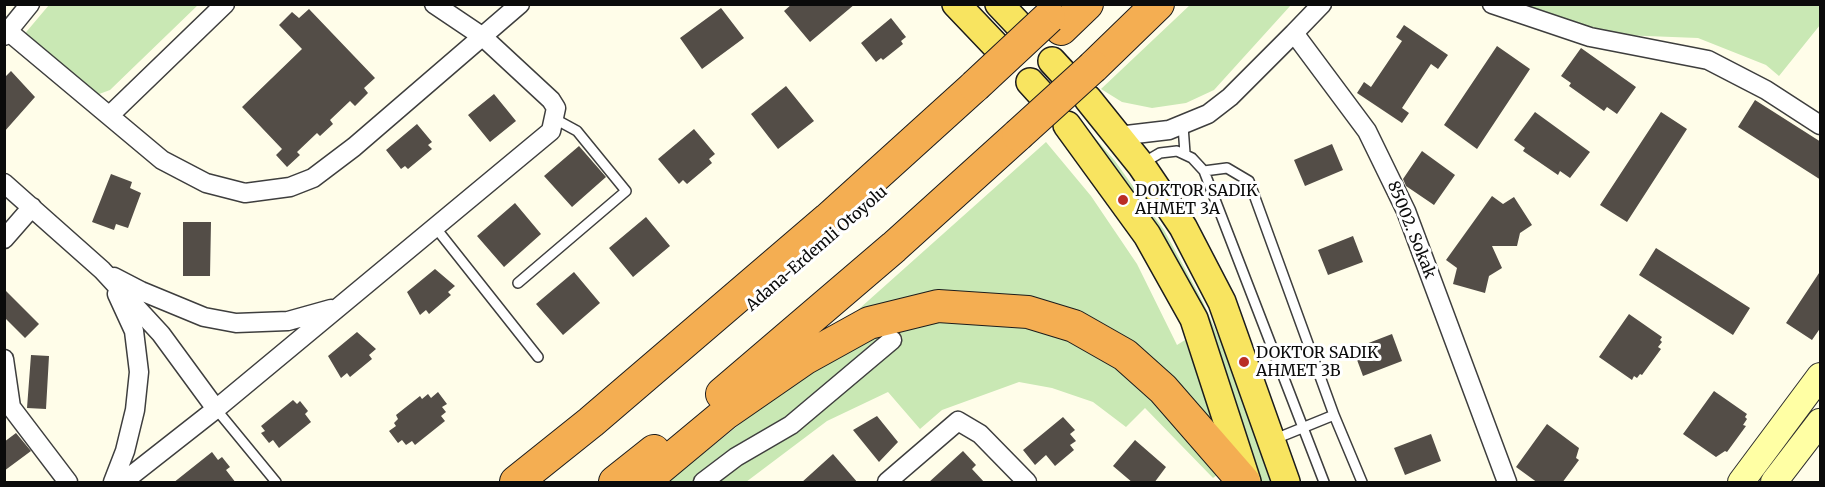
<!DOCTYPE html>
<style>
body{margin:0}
#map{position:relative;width:1825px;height:487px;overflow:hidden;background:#fffde9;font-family:Merriweather,serif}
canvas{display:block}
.frame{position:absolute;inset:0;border:6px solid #0b0b0b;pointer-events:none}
</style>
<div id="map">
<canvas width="1825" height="487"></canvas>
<div class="frame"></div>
</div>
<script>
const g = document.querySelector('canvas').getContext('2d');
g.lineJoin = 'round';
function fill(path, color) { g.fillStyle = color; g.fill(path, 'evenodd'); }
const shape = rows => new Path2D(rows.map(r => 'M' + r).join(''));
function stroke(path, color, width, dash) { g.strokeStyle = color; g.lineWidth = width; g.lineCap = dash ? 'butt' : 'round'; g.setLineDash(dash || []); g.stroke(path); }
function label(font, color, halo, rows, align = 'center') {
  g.font = font + ' Merriweather,serif'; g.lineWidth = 6; g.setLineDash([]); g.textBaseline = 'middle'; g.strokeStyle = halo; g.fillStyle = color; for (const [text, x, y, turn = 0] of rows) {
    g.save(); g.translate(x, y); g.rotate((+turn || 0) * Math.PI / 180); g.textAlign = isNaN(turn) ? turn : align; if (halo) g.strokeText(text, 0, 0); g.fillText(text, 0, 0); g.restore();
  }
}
fill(shape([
 [1191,4,1291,5,1214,90,1186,103,1152,108,1122,102,1101,89],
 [49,5,198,5,110,90,91,97,22,37],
 [1527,5,1820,5,1820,25,1779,76,1766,65,1698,38,1621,35,1541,13],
 [1076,116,1115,161,1164,230,1203,302,1237,378,1270,482,1261,482,1253,458],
 [1046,142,1091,196,1137,264,1177,345,1185,340,1220,441,1074,313,841,325],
 [983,317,1075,338,1149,388,1217,475,1213,478,1145,408,1126,427,1093,402,1052,388,1019,382,942,410,920,429,888,392,827,421,746,482,668,482,812,366,887,326]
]), '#c9e8b4');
fill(shape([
 [792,4,855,4,810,42,784,11],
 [721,8,744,38,702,69,680,38],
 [309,9,375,78,364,88,368,93,355,106,350,101,330,120,333,124,320,136,317,133,297,152,300,155,287,167,276,155,282,149,242,107,302,49,279,25,292,12,299,18],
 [891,18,906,37,901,41,903,44,883,60,881,58,876,62,861,43],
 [1404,25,1448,55,1438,69,1431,64,1402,108,1409,113,1402,123,1357,93,1364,82,1371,87,1402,41,1396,37],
 [1497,46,1530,69,1477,149,1444,125],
 [1581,48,1636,87,1617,114,1607,107,1604,111,1569,86,1571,83,1561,76],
 [11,71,35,97,4,132,4,78],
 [786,86,814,121,778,149,751,114],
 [494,94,516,121,490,142,468,115],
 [1755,100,1821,142,1821,180,1738,127],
 [1535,112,1590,152,1570,178,1560,171,1558,175,1523,151,1525,148,1514,140],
 [1661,112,1687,129,1627,222,1600,205],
 [417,124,432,142,428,145,432,149,408,169,405,166,401,169,386,150],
 [694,129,715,154,709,159,712,163,687,184,683,180,679,184,658,159],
 [1332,144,1343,170,1305,186,1294,160],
 [579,146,606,177,572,207,544,176],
 [1422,151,1455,175,1434,205,1406,186,1403,179],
 [111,174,132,182,130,188,141,193,128,228,116,224,114,230,92,222],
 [1492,196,1503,204,1514,197,1532,225,1520,233,1517,246,1492,246,1502,268,1489,276,1485,293,1453,284,1457,268,1446,260],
 [515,203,541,234,504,267,477,236],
 [646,217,670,246,633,277,609,248],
 [183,222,211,222,210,276,183,276],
 [1353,236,1363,262,1328,275,1318,250],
 [1656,248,1750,308,1733,335,1639,275],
 [435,269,455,286,448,292,451,295,429,314,426,310,420,315,407,292],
 [1821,270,1821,327,1812,340,1786,323],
 [574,272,600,303,563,335,536,304],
 [4,289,39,324,25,338,4,317],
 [1629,314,1662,337,1660,340,1662,342,1658,347,1661,349,1642,375,1640,374,1637,378,1634,376,1632,380,1599,357],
 [357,332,376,349,369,355,372,359,350,377,347,373,341,378,328,356],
 [1392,334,1402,361,1363,376,1353,349],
 [31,355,49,356,46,409,27,408],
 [1714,391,1747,414,1745,417,1747,419,1743,425,1746,426,1727,452,1725,451,1716,457,1683,434],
 [438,392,447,404,442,407,446,412,441,416,445,421,415,445,412,441,406,445,402,440,398,443,389,431,396,426,394,423,398,419,396,415,420,396,422,399,428,394,431,398],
 [293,400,297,404,300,401,308,411,305,414,311,422,279,448,273,440,269,443,261,433,265,431,261,426],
 [877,416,898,442,879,462,853,430],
 [1063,417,1075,430,1070,434,1076,441,1070,445,1074,450,1055,466,1046,455,1035,465,1023,450],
 [1547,424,1579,448,1576,458,1579,460,1562,483,1538,483,1516,467],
 [16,433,31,451,4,471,4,442],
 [1431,434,1441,461,1405,475,1394,448],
 [1135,440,1166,467,1154,483,1133,483,1113,466],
 [963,451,976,465,972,469,985,483,928,483],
 [212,452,218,460,222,457,230,467,226,470,236,483,173,483],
 [833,454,858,483,801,483]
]), '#534d47');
const service = shape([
 [1183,126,1185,153],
 [1143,163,1160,153,1177,151,1192,158,1204,171,1324,482],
 [1204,171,1227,168,1249,181,1334,415,1362,482],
 [435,227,538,357],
 [518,283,626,191,577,131,555,119],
 [216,409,276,482],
 [1275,439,1334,415]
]);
const minor = shape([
 [1322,4,1294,33,1367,131,1406,211,1507,482],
 [1492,4,1590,37,1708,60,1766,90,1820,125],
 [9,32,162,160,206,183,245,193,290,187,313,178,354,147,520,4],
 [4,36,30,4],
 [110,115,225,4],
 [1118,136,1169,130,1208,114,1230,97,1294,33],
 [4,183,102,270,161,334,216,409],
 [4,239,32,207],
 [114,277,141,291,204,317,236,323,288,321,331,309],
 [4,359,11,407,68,482],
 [113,482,125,451,135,410,139,372,134,331,117,294],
 [123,482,216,409,551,131,556,108,551,100,483,37,434,4],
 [703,482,736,457,791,425,892,340],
 [887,482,958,421,980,434,1027,482]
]);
const secondary = shape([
 [1741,482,1820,376],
 [1774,482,1820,422]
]);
const primary = shape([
 [956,4,997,47],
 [999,4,1017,23],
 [1052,61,1063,73],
 [1030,82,1040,93],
 [1088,99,1141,165,1183,227,1222,302,1286,482],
 [1067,125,1147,235,1194,319,1247,482]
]);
const motorway = shape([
 [1061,29,1087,4],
 [1093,67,1158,4],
 [722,394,894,247,1018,135],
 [516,482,591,422,828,219,975,86],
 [615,482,654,451],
 [643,482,726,413,804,359,869,323,938,306,1028,312,1074,326,1125,355,1163,389,1244,482]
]);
stroke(service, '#3e3e3e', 12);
stroke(minor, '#3e3e3e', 21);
stroke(secondary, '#2d2d2d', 28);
stroke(primary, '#1c1c1c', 30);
stroke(motorway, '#1c1c1c', 34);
stroke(service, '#fff', 9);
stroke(minor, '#fff', 18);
stroke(secondary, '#ffffa4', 26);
stroke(primary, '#f8e460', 27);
stroke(motorway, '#f4ae52', 32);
const motorwayBridge = shape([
 [975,86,1049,17],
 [1018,135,1093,67]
]);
stroke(motorwayBridge, '#1c1c1c', 34, []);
stroke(motorwayBridge, '#f4ae52', 32);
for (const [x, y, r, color] of [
 [1123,200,6,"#ba2d24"],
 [1244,362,6,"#ba2d24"]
]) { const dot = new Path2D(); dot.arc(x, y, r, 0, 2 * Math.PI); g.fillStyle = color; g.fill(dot); stroke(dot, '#fff', 2); }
label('16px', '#0b0b0b', '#fff', [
 ["DOKTOR SADIK",1135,191],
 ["AHMET 3A",1135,209],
 ["DOKTOR SADIK",1256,353],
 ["AHMET 3B",1256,371]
], 'left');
label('16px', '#0b0b0b', '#fff', [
 ["85002. Sokak",1411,230,68],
 ["Adana-Erdemli Otoyolu",817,249,-41]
]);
</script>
